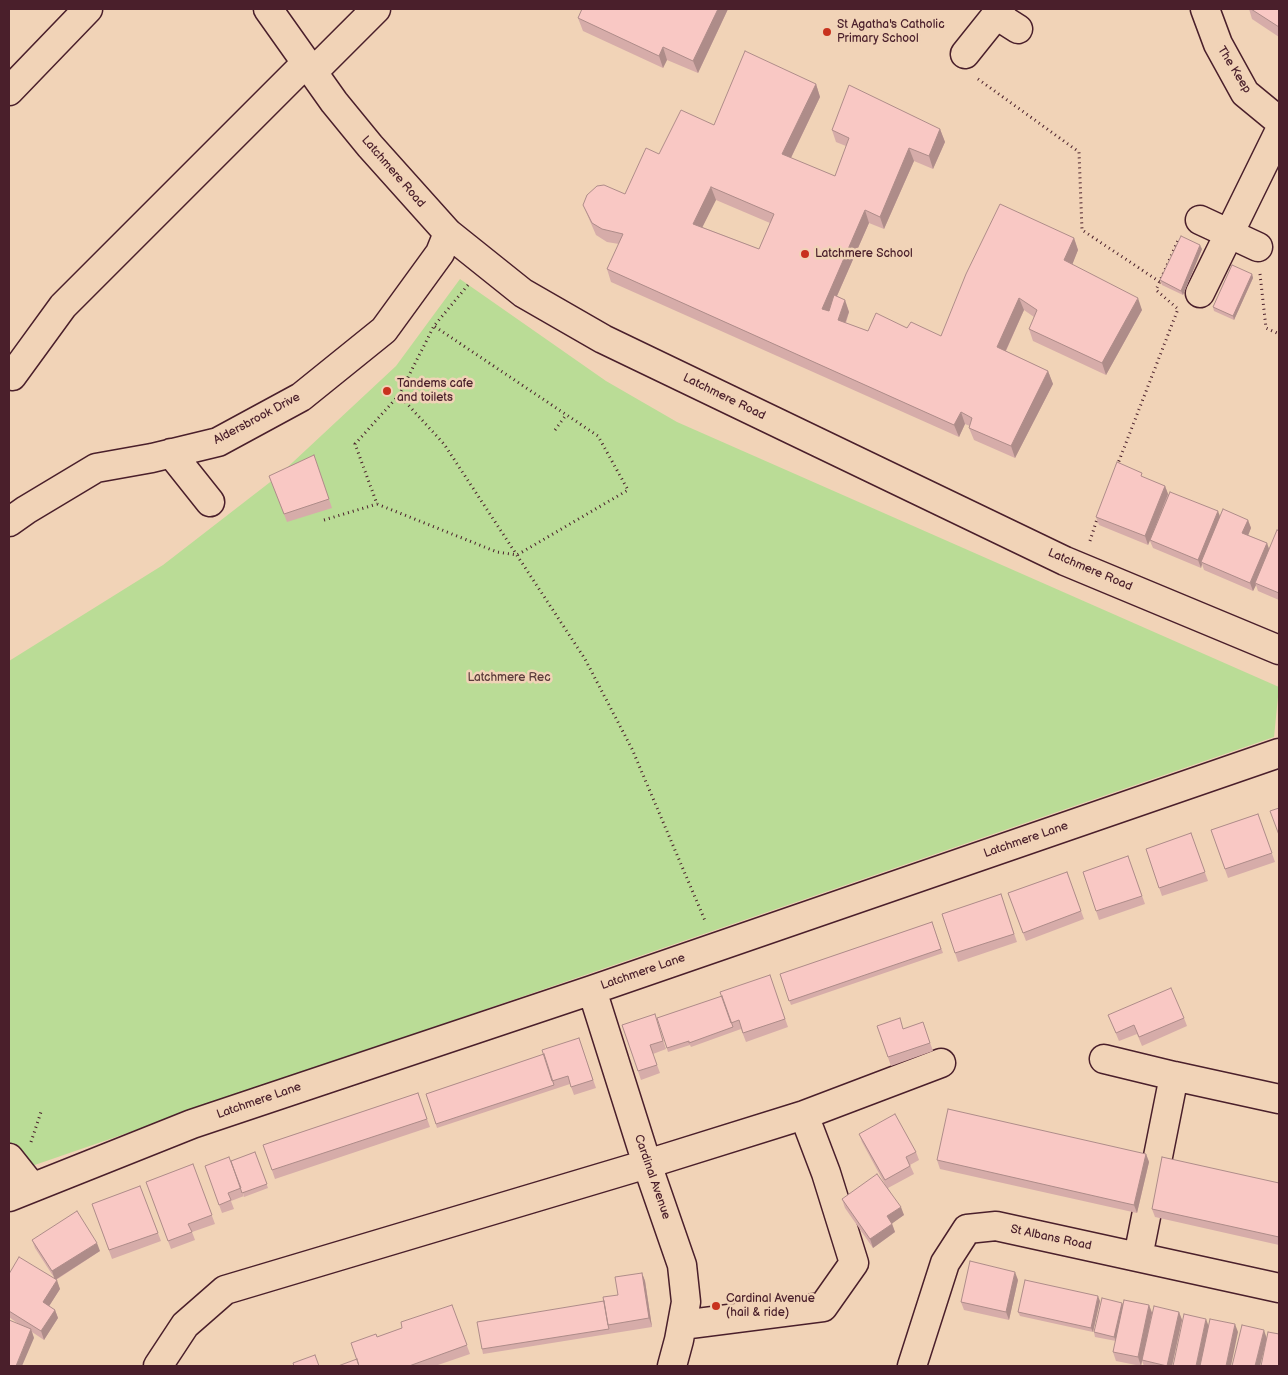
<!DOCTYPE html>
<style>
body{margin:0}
#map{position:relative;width:1288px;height:1375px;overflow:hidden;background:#f1d3b7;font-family:"Balsamiq Sans",sans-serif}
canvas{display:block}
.frame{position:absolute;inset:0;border:10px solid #4a1f2b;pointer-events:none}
</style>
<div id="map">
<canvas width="1288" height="1375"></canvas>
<div class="frame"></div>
</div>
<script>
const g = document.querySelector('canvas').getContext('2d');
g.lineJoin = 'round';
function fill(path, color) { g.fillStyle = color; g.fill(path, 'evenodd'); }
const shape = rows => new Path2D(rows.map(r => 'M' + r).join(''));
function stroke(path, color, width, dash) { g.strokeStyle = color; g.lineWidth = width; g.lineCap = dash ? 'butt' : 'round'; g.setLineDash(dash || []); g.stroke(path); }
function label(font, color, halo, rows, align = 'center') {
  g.font = font + ' "Balsamiq Sans",sans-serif'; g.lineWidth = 5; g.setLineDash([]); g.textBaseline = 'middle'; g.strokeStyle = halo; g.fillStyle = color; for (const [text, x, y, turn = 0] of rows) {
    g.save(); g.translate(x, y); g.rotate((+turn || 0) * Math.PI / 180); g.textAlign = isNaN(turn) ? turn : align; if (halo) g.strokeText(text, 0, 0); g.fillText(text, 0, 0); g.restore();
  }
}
fill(shape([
 [460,279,606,381,677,422,1279,687,1274,737,26,1168,9,1144,9,661,163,565,278,476,396,366]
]), '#badc96');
const minor = shape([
 [268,9,334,102,370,146,448,233,523,293,603,339,1065,561,1279,650],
 [1205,9,1218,44,1245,93,1279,121],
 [996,15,1018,29],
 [965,54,1001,9],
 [313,72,376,9],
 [9,91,88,9],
 [1200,220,1258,247],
 [1200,293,1279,132],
 [12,376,63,306,306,63],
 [171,453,210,502],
 [9,522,26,510,96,468,152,458,218,442,301,397,384,330,440,253,448,233],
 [592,990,647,1164,682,1265,686,1302,679,1340,672,1366],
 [1104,1059,1174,1076,1279,1099],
 [9,1158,32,1187],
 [9,1197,192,1124,592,990,1279,753],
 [1138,1257,1174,1076],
 [682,1325,823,1307,854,1263,826,1173,804,1115],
 [158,1366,185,1325,225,1290,647,1164,804,1115,941,1063],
 [912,1366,945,1263,967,1229,996,1226,1279,1288]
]);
stroke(minor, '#4a1f2b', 31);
stroke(shape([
 [978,79,1079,152,1082,230,1160,282],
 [1260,274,1266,328,1279,334],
 [468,285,434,326,399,395,444,444,585,659,632,749,706,923],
 [399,395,355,444,377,504,497,552,517,555,628,490,598,436,434,326],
 [555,430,566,415],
 [1117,466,1178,309,1156,290,1179,238],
 [324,520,377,504],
 [1090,541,1098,516],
 [31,1142,42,1109]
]), '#4a1f2b', 3, [1, 4]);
stroke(minor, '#f1d3b7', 28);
fill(shape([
 [582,9,728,9,698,73,667,60,663,68,583,31,578,18],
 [1249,9,1279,9,1279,37,1252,19],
 [816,84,820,97,791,158,835,176,846,146,836,142,832,130,940,129,945,142,933,169,914,161,884,229,869,223,837,296,845,300,849,312,846,323,868,331,907,328,941,336,1074,238,1078,250,1072,264,1142,310,1106,375,1033,341,1029,329,1034,317,1024,310,1006,351,1048,371,1053,384,1015,458,974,440,969,428,970,426,965,424,959,437,611,282,607,269,619,244,607,242,596,235,583,205,625,194,659,154,714,125],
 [716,200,770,223,759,249,702,227],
 [1202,249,1183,295,1162,285,1160,280],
 [1252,274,1253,278,1234,320,1214,311,1213,307],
 [314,455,332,508,287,522,269,476],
 [1143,477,1165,486,1168,494,1220,517,1248,520,1251,528,1248,535,1267,543,1269,549,1279,531,1279,600,1258,591,1256,585,1253,591,1204,570,1202,564,1201,568,1153,548,1150,541,1148,545,1099,525,1096,517],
 [1258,814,1275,862,1228,878,1211,830],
 [1191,833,1208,881,1162,896,1146,849],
 [1128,856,1145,904,1099,920,1083,872],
 [1067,872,1084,919,1026,941,1008,893],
 [1001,894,1017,942,958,962,942,914],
 [932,922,943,953,791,1005,780,974],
 [770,975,788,1027,746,1042,741,1029,691,1047,690,1045,668,1052,657,1018,722,996],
 [655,1014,666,1049,653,1054,660,1073,641,1080,622,1025],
 [1108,1015,1184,1018,1187,1026,1142,1046,1137,1034,1119,1041],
 [923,1022,933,1051,891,1066,877,1026,903,1029],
 [579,1038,596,1088,574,1095,570,1084,437,1128,426,1094,544,1054],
 [418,1093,430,1127,275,1179,263,1145],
 [859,1134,916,1152,919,1160,910,1165,914,1174,888,1188,904,1215,892,1223,895,1232,873,1248,845,1208,842,1199,887,1188,862,1142],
 [255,1152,268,1188,244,1197,238,1181,244,1196,231,1201,234,1209,222,1213,205,1166,231,1161],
 [1146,1154,1149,1162,1137,1213,940,1169,937,1160],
 [193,1164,215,1224,192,1232,195,1240,171,1249,146,1182],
 [1279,1183,1279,1245,1155,1217,1152,1209],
 [140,1186,161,1241,112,1259,92,1204],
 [32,1240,100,1251,56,1280,60,1289,49,1306,55,1310,58,1318,44,1340,32,1332,34,1338,20,1325,9,1317,9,1274,55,1279,35,1248],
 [642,1273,645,1281,652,1327,483,1354,482,1349,618,1295],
 [1018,1280,1009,1320,964,1310,961,1302],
 [1100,1301,1093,1332,1020,1316,1018,1312],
 [1122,1303,1123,1305,1149,1305,1152,1313,1148,1333,1179,1312,1182,1320,1172,1366,1144,1366,1142,1361,1141,1366,1116,1361,1113,1352,1116,1341,1095,1337,1094,1332],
 [452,1305,470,1354,435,1366,359,1366,377,1337,402,1328]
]), '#d6aca9');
fill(shape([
 [718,9,728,9,698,73,693,61],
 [663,47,667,60,663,68,659,56],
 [816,84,820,97,787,166,782,154],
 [940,129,945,142,933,169,929,156],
 [909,148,914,161,884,229,880,217],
 [711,187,716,200,698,236,693,224],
 [865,210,869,223,826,321,822,309],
 [1074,238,1078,250,1069,273,1064,260],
 [1200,245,1202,249,1183,295,1181,291],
 [1252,274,1253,278,1234,320,1233,316],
 [1019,298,1024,310,1002,359,997,347],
 [1138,298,1142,310,1106,375,1102,363],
 [845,300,849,312,842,332,838,320],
 [1048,371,1053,384,1015,458,1011,446],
 [961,412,965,424,959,437,954,425],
 [1165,486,1168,494,1148,545,1145,536],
 [1218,511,1221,519,1201,562,1202,564,1201,568,1198,560],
 [1248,520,1251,528,1246,541,1242,533],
 [1267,543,1270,552,1255,583,1256,585,1253,591,1250,583],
 [1146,1154,1149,1162,1137,1213,1134,1205],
 [901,1207,904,1215,890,1225,887,1216],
 [892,1224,895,1232,873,1248,870,1239],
 [97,1243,100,1251,55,1280,52,1271],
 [1015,1272,1018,1280,1009,1320,1006,1312],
 [642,1273,645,1281,652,1327,649,1318],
 [57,1280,60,1289,46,1311,43,1302],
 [1098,1296,1100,1301,1093,1332,1091,1328],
 [1122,1303,1124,1308,1116,1341,1114,1337],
 [1149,1305,1152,1313,1141,1366,1138,1357],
 [55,1310,58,1318,44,1340,41,1331],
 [1179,1312,1182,1320,1172,1366,1167,1366],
 [1206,1319,1209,1327,1201,1366,1196,1366],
 [1235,1324,1238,1332,1231,1366,1226,1366],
 [31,1329,34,1338,22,1366,16,1366],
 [1264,1330,1267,1339,1260,1366,1255,1366]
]), '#ae8c89');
const building = shape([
 [582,9,718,9,693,61,663,47,659,56,578,18,582,9],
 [1251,9,1279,9,1279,27,1251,9],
 [745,51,816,84,782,154,835,176,849,138,832,130,849,85,940,129,929,156,909,148,880,217,865,210,822,309,829,311,834,295,845,300,838,320,868,331,876,313,907,328,911,322,941,336,966,274,1000,204,1074,238,1064,260,1138,298,1102,363,1029,329,1037,310,1019,298,997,347,1048,371,1011,446,969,428,972,418,961,412,954,425,607,269,623,234,602,229,592,223,583,205,587,195,597,186,604,185,625,194,646,148,659,154,681,110,714,125,745,51],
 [711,187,774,214,759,249,693,224,711,187],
 [1181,236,1200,245,1181,291,1160,280,1181,236],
 [1232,265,1252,274,1233,316,1213,307,1232,265],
 [314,455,329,499,284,514,269,476,314,455],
 [1117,462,1142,473,1141,476,1165,486,1145,536,1096,517,1117,462],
 [1170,492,1218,511,1198,560,1150,540,1170,492],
 [1223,509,1248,520,1242,533,1267,543,1250,583,1201,562,1223,509],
 [1277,530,1279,531,1279,593,1255,583,1277,530],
 [1279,808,1279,835,1270,811,1279,808],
 [1258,814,1272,853,1225,869,1211,830,1258,814],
 [1191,833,1205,872,1159,888,1146,849,1191,833],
 [1128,856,1142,896,1096,911,1083,872,1128,856],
 [1067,872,1081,911,1023,933,1008,893,1067,872],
 [1001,894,1014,934,955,953,942,914,1001,894],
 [932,922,941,949,789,1001,780,974,932,922],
 [770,975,785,1019,743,1033,739,1020,731,1023,720,992,770,975],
 [1171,988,1184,1018,1139,1037,1134,1025,1116,1033,1108,1015,1171,988],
 [722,996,733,1027,689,1043,689,1041,667,1048,657,1018,722,996],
 [655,1014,663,1041,650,1045,657,1065,638,1071,622,1025,655,1014],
 [900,1018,903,1029,923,1022,930,1043,888,1057,877,1026,900,1018],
 [579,1038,593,1080,571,1087,568,1076,552,1081,542,1050,579,1038],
 [544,1054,554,1085,436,1124,426,1094,544,1054],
 [418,1093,427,1119,272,1170,263,1145,418,1093],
 [948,1109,1146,1154,1134,1205,937,1160,948,1109],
 [895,1114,916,1152,906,1157,910,1166,885,1180,859,1134,895,1114],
 [255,1152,267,1184,242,1193,231,1161,255,1152],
 [229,1157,241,1188,228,1193,231,1200,219,1205,205,1166,229,1157],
 [1162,1157,1279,1183,1279,1237,1152,1209,1162,1157],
 [193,1164,212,1215,188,1224,192,1232,168,1241,146,1182,193,1164],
 [877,1174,901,1207,887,1216,892,1224,870,1239,842,1199,877,1174],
 [140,1186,158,1233,109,1250,92,1204,140,1186],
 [77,1211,97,1243,52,1271,32,1240,77,1211],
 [19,1257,57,1280,43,1302,55,1310,41,1331,9,1311,9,1274,19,1257],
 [970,1261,1015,1272,1006,1312,961,1302,970,1261],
 [642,1273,649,1318,608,1325,603,1297,618,1295,615,1277,642,1273],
 [1025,1280,1098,1296,1091,1328,1018,1312,1025,1280],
 [1102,1298,1122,1303,1114,1337,1094,1332,1102,1298],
 [1124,1300,1149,1305,1138,1357,1113,1352,1124,1300],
 [604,1301,608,1325,609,1329,482,1349,477,1322,604,1301],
 [452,1305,467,1345,409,1366,359,1366,351,1343,376,1334,377,1337,402,1328,401,1322,452,1305],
 [1154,1306,1179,1312,1167,1366,1142,1360,1154,1306],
 [1184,1314,1206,1319,1196,1366,1173,1366,1184,1314],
 [1210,1319,1235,1324,1226,1366,1200,1366,1210,1319],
 [9,1320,31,1329,16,1366,9,1366,9,1320],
 [1242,1325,1264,1330,1255,1366,1232,1366,1242,1325],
 [1268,1332,1279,1334,1279,1366,1261,1366,1268,1332],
 [315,1355,319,1366,294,1366,293,1363,315,1355],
 [357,1359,359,1366,338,1366,357,1359]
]);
fill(building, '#f9c8c4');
stroke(building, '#ae8c89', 1);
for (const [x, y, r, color] of [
 [827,32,5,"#c8321e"],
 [805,254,5,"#c8321e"],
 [387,391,5,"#c8321e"],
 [716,1306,5,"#c8321e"]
]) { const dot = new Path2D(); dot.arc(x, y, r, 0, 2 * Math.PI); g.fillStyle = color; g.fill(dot); stroke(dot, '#f1d3b7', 2); }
label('12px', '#4a1f2b', '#f1d3b7', [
 ["St Agatha's Catholic",837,25],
 ["Primary School",837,39],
 ["Latchmere School",815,254],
 ["Tandems cafe",397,384],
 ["and toilets",397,398],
 ["Cardinal Avenue",726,1299],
 ["(hail & ride)",726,1313]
], 'left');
label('12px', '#4a1f2b', '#f1d3b7', [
 ["The Keep",1234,70,58],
 ["Latchmere Road",393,172,49],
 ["Latchmere Road",724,397,26],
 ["Aldersbrook Drive",257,419,-28],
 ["Latchmere Road",1090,570,23],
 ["Latchmere Lane",1026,840,-19],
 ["Latchmere Lane",643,972,-19],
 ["Latchmere Lane",259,1101,-19],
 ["Cardinal Avenue",652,1177,71],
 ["St Albans Road",1051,1238,12]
]);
label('12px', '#5b3b3b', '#f1d3b7', [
 ["Latchmere Rec",509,678]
]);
</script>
